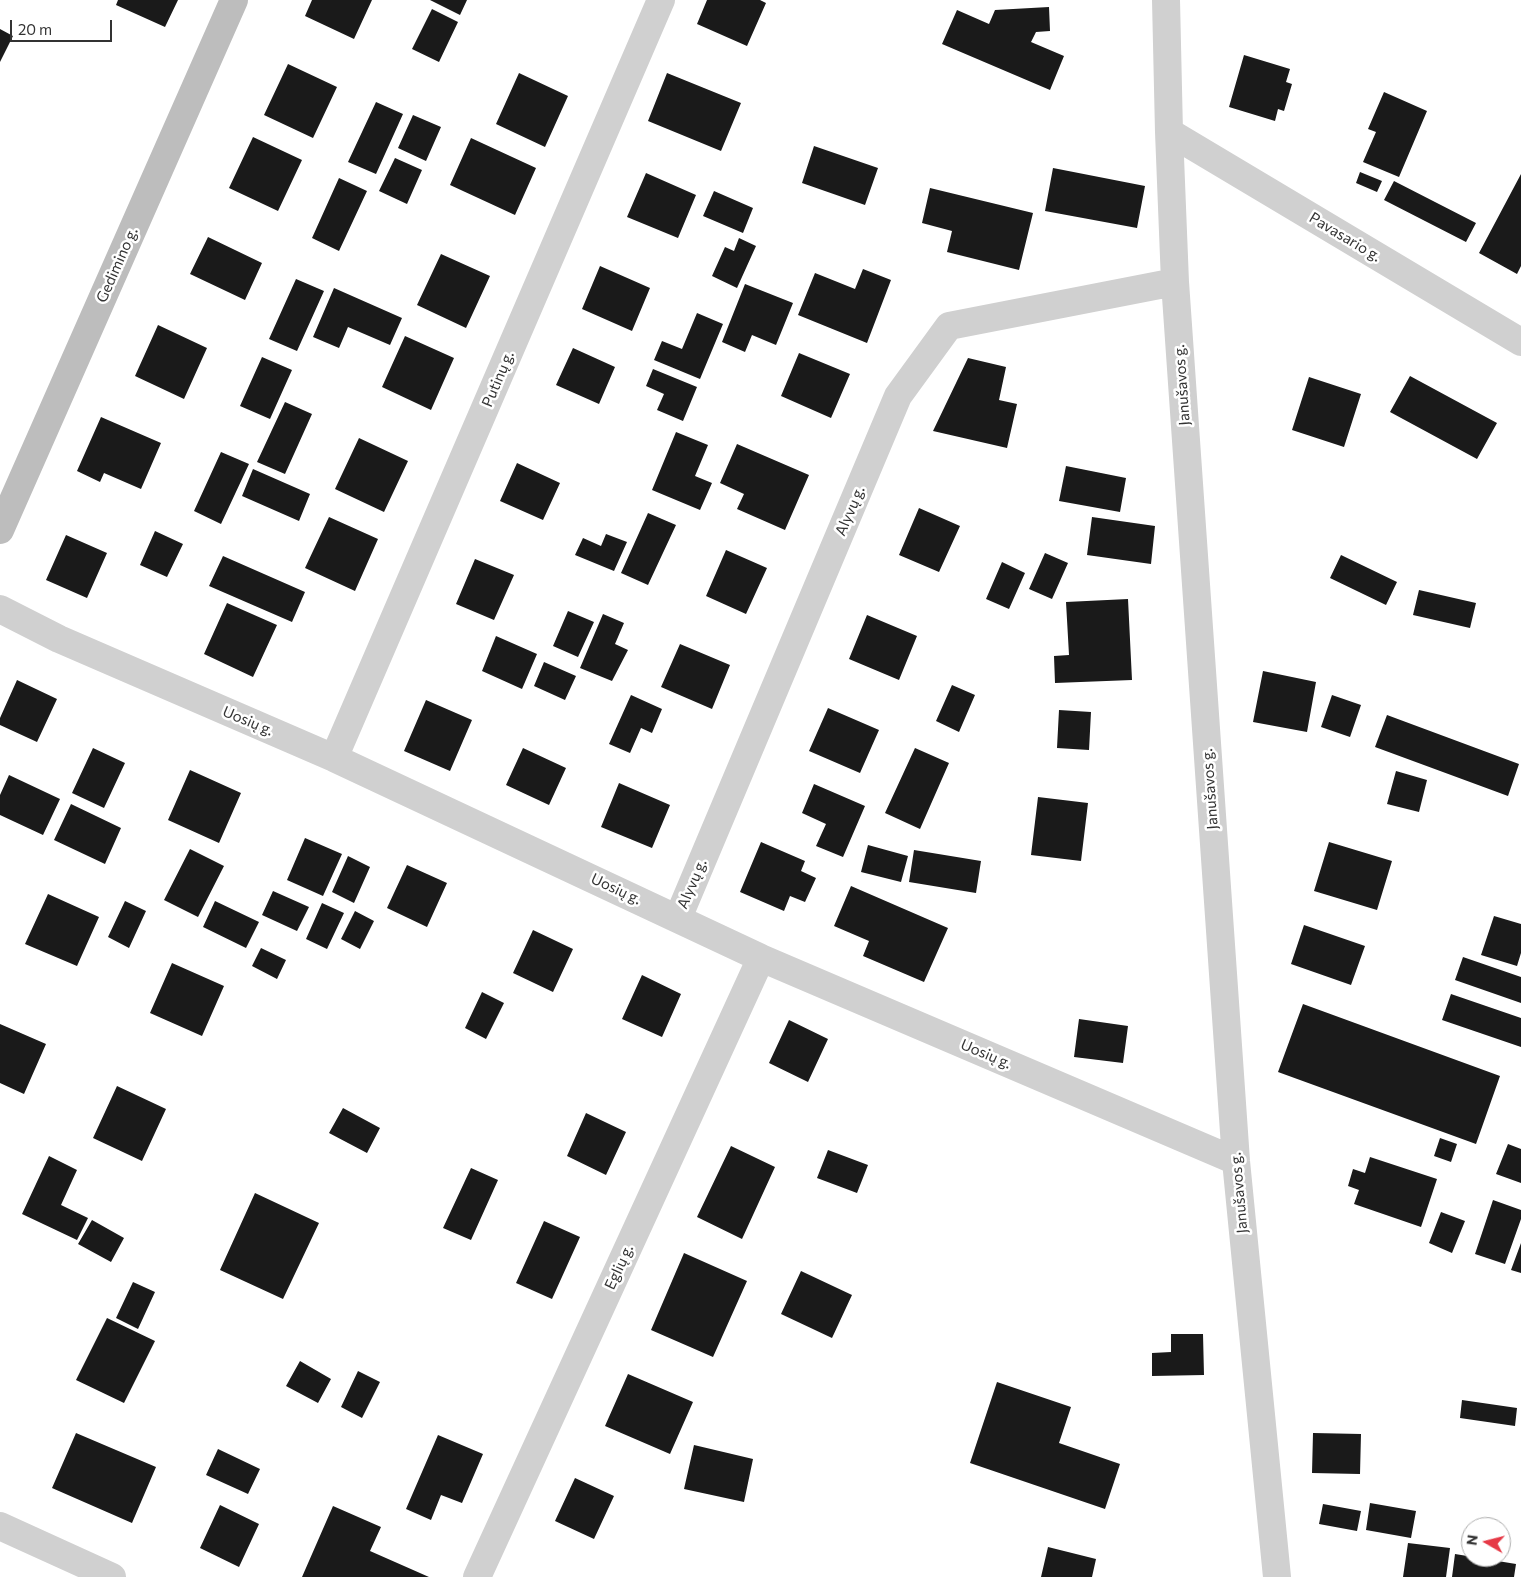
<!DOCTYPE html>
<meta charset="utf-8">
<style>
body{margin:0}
#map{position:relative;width:1521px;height:1577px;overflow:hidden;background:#fff;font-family:Commissioner,sans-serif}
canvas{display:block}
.north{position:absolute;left:1461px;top:1517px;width:50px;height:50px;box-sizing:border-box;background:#fff;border:1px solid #adadad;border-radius:50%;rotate:278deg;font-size:14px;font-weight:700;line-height:20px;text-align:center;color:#333}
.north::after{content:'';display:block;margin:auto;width:18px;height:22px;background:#e63946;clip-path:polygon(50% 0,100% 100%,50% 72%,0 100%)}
.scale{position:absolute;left:10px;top:20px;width:102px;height:22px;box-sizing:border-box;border:2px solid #333;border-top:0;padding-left:6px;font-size:15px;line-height:18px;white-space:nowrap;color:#333;-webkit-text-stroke:4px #fff;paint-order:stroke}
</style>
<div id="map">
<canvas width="1521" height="1577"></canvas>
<div class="north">N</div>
<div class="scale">20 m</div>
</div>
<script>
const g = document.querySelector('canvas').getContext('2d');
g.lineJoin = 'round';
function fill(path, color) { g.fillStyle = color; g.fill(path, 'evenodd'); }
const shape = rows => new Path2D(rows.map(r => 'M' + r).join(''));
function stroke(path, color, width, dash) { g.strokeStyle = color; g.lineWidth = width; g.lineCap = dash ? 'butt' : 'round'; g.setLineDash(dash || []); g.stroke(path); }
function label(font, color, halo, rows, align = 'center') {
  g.font = font + ' Commissioner,sans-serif'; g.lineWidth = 5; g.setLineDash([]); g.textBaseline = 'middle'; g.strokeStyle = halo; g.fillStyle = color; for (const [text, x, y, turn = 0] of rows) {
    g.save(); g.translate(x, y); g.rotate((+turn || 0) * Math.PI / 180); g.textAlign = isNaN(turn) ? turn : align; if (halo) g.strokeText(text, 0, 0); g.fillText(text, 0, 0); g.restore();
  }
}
fill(shape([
 [118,0,178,0,165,27,116,5],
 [312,0,372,0,354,39,305,16],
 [430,0,467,0,460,15],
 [707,0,760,0,766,3,747,46,697,24],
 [1049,7,1050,31,1036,32,1031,42,1064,56,1050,90,942,44,957,10,989,24,995,10],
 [432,9,458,22,439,62,412,49],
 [0,29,13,36,0,62],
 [1244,55,1290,69,1286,82,1292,84,1284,111,1278,109,1275,121,1229,107],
 [288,64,337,87,313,138,264,115],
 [519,73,568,96,545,147,496,124],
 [667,73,741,103,721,151,648,121],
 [1384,92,1427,111,1399,177,1363,162,1376,132,1368,129],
 [376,102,403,114,376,174,348,162],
 [413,115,441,127,426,161,398,148],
 [253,137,302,160,278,211,229,188],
 [471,138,536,168,515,215,450,185],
 [814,146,878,168,865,205,802,183],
 [395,158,422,170,407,204,379,191],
 [1053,168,1145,186,1137,228,1045,211],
 [1360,172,1382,181,1377,192,1356,183],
 [646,173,696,195,678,238,627,217],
 [1521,174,1521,266,1517,274,1479,253],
 [339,178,367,191,339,251,312,238],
 [1394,181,1476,223,1466,242,1384,200],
 [930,188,1033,213,1019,270,947,252,952,231,922,223],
 [714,191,753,208,743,233,703,216],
 [208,237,262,263,245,300,190,274],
 [739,238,756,246,737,288,712,276,725,247,734,251],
 [441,254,490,276,466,328,417,305],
 [600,266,650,288,632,331,582,309],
 [863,269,891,280,867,343,798,315,815,273,855,289],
 [296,279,324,291,297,351,269,339],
 [745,284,793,303,776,345,752,335,745,352,722,342],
 [334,288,402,318,390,345,348,327,339,348,313,337],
 [697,313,723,324,700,379,654,360,662,341,682,349],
 [158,325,207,348,184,399,135,376],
 [405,336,454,358,431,410,382,387],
 [573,348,615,367,599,404,556,385],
 [799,353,850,374,831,418,781,396],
 [262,357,292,370,270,419,240,406],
 [968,358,1006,367,999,400,1017,404,1007,448,933,431],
 [653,369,697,387,683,421,657,410,664,394,646,386],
 [1410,376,1497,423,1477,459,1390,412],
 [1309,377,1361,394,1344,447,1292,430],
 [285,402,312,414,285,474,257,462],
 [101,417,161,443,141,489,104,473,100,482,77,471],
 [676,432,708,445,695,476,712,483,700,510,652,490],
 [359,438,408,461,384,512,335,489],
 [737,444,809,475,785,530,737,509,744,494,720,483],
 [221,452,249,464,221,524,194,511],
 [517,463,560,483,543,520,500,501],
 [1066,466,1126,478,1120,512,1059,501],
 [253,469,310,494,299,521,242,496],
 [919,508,960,526,939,572,899,555],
 [648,513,676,525,648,585,621,573],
 [329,517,378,539,355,591,305,568],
 [1092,517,1155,526,1151,564,1087,555],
 [155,531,183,544,167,577,140,565],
 [606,534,627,542,614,571,575,555,583,538,601,546],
 [66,535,107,553,87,598,46,580],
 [726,550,767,568,746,614,706,596],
 [1045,553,1068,563,1052,599,1029,589],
 [1341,555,1397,582,1386,605,1330,578],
 [223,556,305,592,292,622,209,586],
 [475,559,514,575,494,620,456,604],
 [1002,562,1025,573,1009,609,986,599],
 [1419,590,1476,603,1470,628,1413,615],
 [1128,599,1132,680,1055,683,1054,656,1069,655,1066,602],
 [227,603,277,625,253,677,204,654],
 [568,611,594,622,578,657,553,646],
 [603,614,624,623,615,644,628,650,612,681,580,668],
 [867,615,917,636,899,680,849,659],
 [496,636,537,654,522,689,482,671],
 [680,644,730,665,712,709,661,687],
 [544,662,576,676,565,700,534,686],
 [1263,671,1316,682,1307,732,1253,722],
 [17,680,57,699,37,742,0,725,0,718],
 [952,685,975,695,959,732,936,721],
 [631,695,662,709,652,733,641,728,630,753,609,744],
 [1332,695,1361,705,1350,737,1321,727],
 [426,700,472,720,450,771,404,751],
 [828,708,879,730,860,773,809,751],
 [1059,710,1091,712,1089,750,1057,748],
 [1387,715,1519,764,1508,796,1375,747],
 [93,748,125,763,104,808,72,793],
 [523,748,566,768,549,805,506,785],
 [915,748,949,763,920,829,885,813],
 [190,770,241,793,219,843,168,820],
 [1396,771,1427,780,1419,812,1387,804],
 [9,775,60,799,43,835,0,815,0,795],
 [619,783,670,805,652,848,601,827],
 [814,784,865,806,843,857,816,846,826,824,802,813],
 [1038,797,1088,803,1081,861,1031,855],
 [71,804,121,828,105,864,54,840],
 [305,838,342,854,323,896,287,880],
 [761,842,805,861,801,871,816,878,805,902,790,896,784,911,740,892],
 [1329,842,1392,861,1377,910,1314,891],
 [868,845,908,856,901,882,861,872],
 [190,849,224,866,198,917,164,900],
 [914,850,981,861,976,893,909,882],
 [348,856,370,867,354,903,332,892],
 [407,865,447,883,427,927,387,908],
 [851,886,948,928,924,982,863,956,869,941,834,926],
 [273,891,309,907,297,931,262,915],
 [48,894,99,917,77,966,25,944],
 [125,901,146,911,129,948,108,937],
 [215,901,259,922,246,948,203,927],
 [322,903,344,913,327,949,306,939],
 [355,911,374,921,360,949,341,939],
 [1494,916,1521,924,1521,953,1517,966,1481,955],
 [1304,925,1365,946,1351,985,1291,964],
 [533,930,573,949,553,992,513,973],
 [261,948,286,960,277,979,252,966],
 [1463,957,1521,977,1521,1003,1455,980],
 [172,963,224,986,202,1036,150,1013],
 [642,975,681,994,662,1037,622,1019],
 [482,992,504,1003,486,1039,465,1028],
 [1451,994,1521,1018,1521,1047,1442,1020],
 [1303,1004,1500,1076,1476,1144,1278,1072],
 [1079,1019,1128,1026,1123,1063,1074,1057],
 [789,1020,828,1039,808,1082,769,1063],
 [0,1024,46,1044,24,1094,0,1083],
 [117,1086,166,1109,142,1161,93,1138],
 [343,1108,380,1128,367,1153,329,1133],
 [586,1113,626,1132,606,1175,567,1156],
 [1440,1138,1457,1144,1451,1162,1434,1156],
 [1508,1144,1521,1149,1521,1183,1496,1174],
 [731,1146,775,1167,742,1239,697,1217],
 [828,1150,868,1165,857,1193,817,1178],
 [49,1156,77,1170,61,1205,88,1218,77,1240,22,1214],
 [1370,1157,1437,1179,1421,1227,1354,1204,1359,1190,1348,1186,1353,1169,1365,1173],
 [471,1168,498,1180,471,1240,443,1228],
 [255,1193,319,1223,283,1299,220,1270],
 [1493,1200,1521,1210,1521,1219,1505,1264,1475,1254],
 [1441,1212,1465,1221,1452,1253,1429,1243],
 [92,1220,124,1238,111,1262,78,1244],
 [544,1221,580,1237,552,1299,516,1283],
 [1521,1243,1521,1273,1511,1270],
 [684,1253,747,1281,713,1357,651,1330],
 [801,1271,852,1295,832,1338,781,1314],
 [133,1282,155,1292,138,1329,116,1318],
 [107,1318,155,1341,124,1403,76,1380],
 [1171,1334,1203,1334,1204,1375,1152,1376,1152,1353,1171,1352],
 [300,1361,331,1379,318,1403,286,1386],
 [358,1371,380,1382,362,1418,341,1407],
 [628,1374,693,1402,670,1454,605,1426],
 [997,1382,1071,1407,1059,1443,1120,1464,1105,1509,970,1463],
 [1462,1400,1517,1408,1515,1426,1460,1418],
 [76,1433,156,1467,132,1523,52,1488],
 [1313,1433,1361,1434,1360,1474,1312,1473],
 [438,1435,483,1454,462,1503,441,1495,431,1520,406,1509],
 [694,1445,753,1459,744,1502,684,1489],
 [218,1449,260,1469,248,1494,206,1475],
 [575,1478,614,1496,594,1539,555,1521],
 [1370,1503,1416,1511,1411,1538,1366,1530],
 [1323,1504,1361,1511,1357,1531,1319,1524],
 [220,1505,259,1524,239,1567,200,1548],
 [333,1506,381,1527,370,1551,429,1577,302,1577],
 [1408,1543,1450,1548,1446,1577,1403,1577],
 [1048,1547,1096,1559,1092,1577,1041,1577],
 [1455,1554,1516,1564,1514,1577,1452,1577]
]), '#1a1a1a');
stroke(shape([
 [1166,0,1169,132,1175,282,1236,1161,1277,1577],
 [1169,132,1521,342],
 [0,609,59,639,334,758,761,958,1236,1161],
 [334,758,661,0],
 [678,918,898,396,949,326,1175,282],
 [0,1526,112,1577],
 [477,1577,761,958]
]), '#d0d0d0', 28);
stroke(shape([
 [0,530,234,0]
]), '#bdbdbd', 28);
label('15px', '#333', '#fff', [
 ["Pavasario g.",1345,237,31],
 ["Gedimino g.",117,265,-66],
 ["Putinų g.",498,379,-67],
 ["Janušavos g.",1182,385,-94],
 ["Alyvų g.",850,511,-67],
 ["Uosių g.",248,721,23],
 ["Janušavos g.",1210,789,-94],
 ["Alyvų g.",692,884,-67],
 ["Uosių g.",616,889,25],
 ["Uosių g.",986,1054,23],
 ["Janušavos g.",1239,1193,-95],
 ["Eglių g.",619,1267,-65]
]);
</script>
